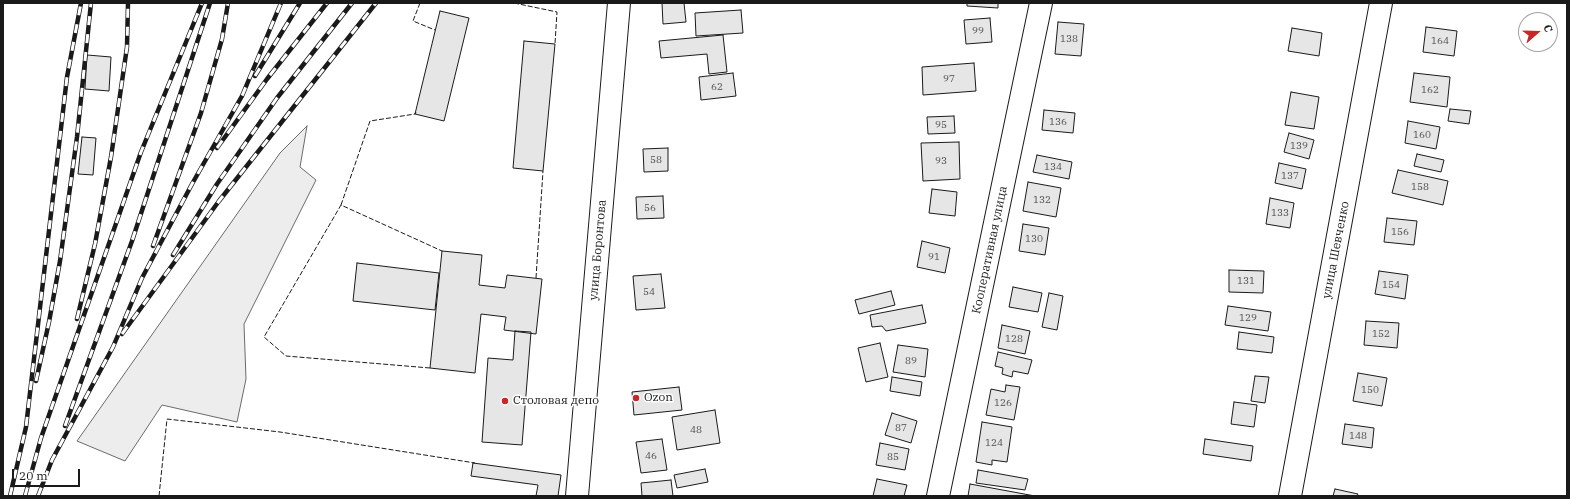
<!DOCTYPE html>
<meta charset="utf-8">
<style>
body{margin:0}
#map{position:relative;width:1570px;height:499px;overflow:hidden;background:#fff;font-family:"IBM Plex Serif",serif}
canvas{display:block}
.frame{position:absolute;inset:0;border:4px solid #1a1a1a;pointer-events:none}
.north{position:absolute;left:1518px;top:12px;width:40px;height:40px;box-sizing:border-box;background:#fff;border:1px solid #a3a3a3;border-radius:50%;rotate:70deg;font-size:11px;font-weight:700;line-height:16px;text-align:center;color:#1a1a1a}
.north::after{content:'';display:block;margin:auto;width:14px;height:18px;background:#c62828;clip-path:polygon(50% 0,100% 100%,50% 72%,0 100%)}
.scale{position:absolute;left:12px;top:469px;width:68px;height:18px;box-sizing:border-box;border:2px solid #1a1a1a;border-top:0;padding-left:5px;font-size:12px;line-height:14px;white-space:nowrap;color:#1a1a1a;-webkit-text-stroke:3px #fff;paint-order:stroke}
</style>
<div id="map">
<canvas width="1570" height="499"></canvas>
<div class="frame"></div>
<div class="north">С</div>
<div class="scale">20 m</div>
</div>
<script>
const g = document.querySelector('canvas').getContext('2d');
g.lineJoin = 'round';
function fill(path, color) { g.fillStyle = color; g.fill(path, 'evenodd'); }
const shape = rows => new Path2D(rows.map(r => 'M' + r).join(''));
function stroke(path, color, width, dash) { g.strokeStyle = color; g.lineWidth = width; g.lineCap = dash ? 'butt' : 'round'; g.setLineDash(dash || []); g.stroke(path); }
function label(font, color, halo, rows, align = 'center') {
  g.font = font + ' "IBM Plex Serif",serif'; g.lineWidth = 3; g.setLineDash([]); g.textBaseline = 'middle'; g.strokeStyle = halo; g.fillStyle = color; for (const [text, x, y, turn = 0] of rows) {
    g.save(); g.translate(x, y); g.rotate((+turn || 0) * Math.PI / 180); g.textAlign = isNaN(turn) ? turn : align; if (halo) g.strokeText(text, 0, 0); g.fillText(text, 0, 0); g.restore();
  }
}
const built = shape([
 [307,126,300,167,316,180,244,324,246,379,237,422,162,405,125,461,77,441,280,153,307,126]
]);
fill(built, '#ededed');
stroke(built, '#6a6a6a', 1);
const building = shape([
 [662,3,684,3,686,22,663,24,662,3],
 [967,3,998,3,998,8,967,6,967,3],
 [741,10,743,33,696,36,695,13,741,10],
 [440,11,469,18,444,121,415,114,440,11],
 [990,18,992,42,966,44,964,20,990,18],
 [1058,22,1084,24,1081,56,1055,54,1058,22],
 [1426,27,1457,31,1454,56,1423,52,1426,27],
 [1292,28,1322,33,1319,56,1288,51,1292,28],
 [723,35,727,72,709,74,707,54,661,58,659,41,723,35],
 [524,41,555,44,543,171,513,168,524,41],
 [87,55,111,57,109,91,85,89,87,55],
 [974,63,976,91,923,95,922,67,974,63],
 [733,73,736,96,701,100,699,77,733,73],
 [1414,73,1450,77,1447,107,1410,102,1414,73],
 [1291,92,1319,97,1314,129,1285,125,1291,92],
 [1450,109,1471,111,1469,124,1448,121,1450,109],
 [1044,110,1075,113,1073,133,1042,130,1044,110],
 [954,116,955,133,928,134,927,117,954,116],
 [1408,121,1440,127,1436,149,1405,143,1408,121],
 [1289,133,1314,140,1309,159,1284,152,1289,133],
 [82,137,96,138,93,175,78,174,82,137],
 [959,142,960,179,923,181,921,143,959,142],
 [668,148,668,171,644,172,643,149,668,148],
 [1417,154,1444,160,1441,172,1414,166,1417,154],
 [1037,155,1072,162,1069,179,1033,172,1037,155],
 [1279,163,1306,169,1302,189,1275,183,1279,163],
 [1398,170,1448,181,1443,205,1392,193,1398,170],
 [1028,182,1061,188,1056,217,1023,211,1028,182],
 [932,189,957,192,955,216,929,213,932,189],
 [663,196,664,218,637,219,636,197,663,196],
 [1270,198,1294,203,1290,228,1266,224,1270,198],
 [1387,218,1417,221,1414,245,1384,242,1387,218],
 [1023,224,1049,228,1045,255,1019,251,1023,224],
 [922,241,950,248,945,273,917,267,922,241],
 [442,251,482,255,479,285,505,288,507,275,542,279,536,334,504,330,506,317,481,314,475,373,430,368,442,251],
 [357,263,439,273,435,310,353,301,357,263],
 [1229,270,1264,271,1263,293,1229,292,1229,270],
 [1379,271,1408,275,1405,299,1375,294,1379,271],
 [661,274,665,308,636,310,633,276,661,274],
 [1013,287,1042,293,1038,312,1009,307,1013,287],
 [891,291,895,305,859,314,855,300,891,291],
 [1049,293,1063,296,1057,330,1042,327,1049,293],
 [922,305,926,323,886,331,882,326,872,327,870,315,922,305],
 [1228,306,1271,312,1268,331,1225,325,1228,306],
 [1366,321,1399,323,1397,348,1364,345,1366,321],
 [1002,325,1030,331,1025,354,998,348,1002,325],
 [515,331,531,332,522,445,482,442,488,358,513,360,515,331],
 [1239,332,1274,337,1272,353,1237,349,1239,332],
 [880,343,888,377,866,382,858,348,880,343],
 [898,345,928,349,925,377,893,372,898,345],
 [998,352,1032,360,1028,374,1013,371,1012,377,1002,374,1003,368,995,366,998,352],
 [1358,373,1387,378,1382,406,1353,401,1358,373],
 [1255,376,1269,377,1265,403,1251,401,1255,376],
 [892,377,922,382,920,396,890,391,892,377],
 [1006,385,1020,387,1014,420,986,415,991,389,1005,392,1006,385],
 [679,387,682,410,634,415,632,392,679,387],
 [1234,402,1257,405,1254,427,1231,424,1234,402],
 [715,410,720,443,677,450,672,417,715,410],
 [892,413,917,421,911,443,885,435,892,413],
 [982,422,1012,427,1007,462,992,460,992,465,976,462,982,422],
 [1345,424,1374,428,1372,448,1342,444,1345,424],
 [662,439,667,470,641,473,636,442,662,439],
 [1205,439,1253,446,1251,461,1203,454,1205,439],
 [880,443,909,449,905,470,876,465,880,443],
 [473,463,561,475,558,496,536,496,538,485,471,476,473,463],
 [705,469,708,482,677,488,674,475,705,469],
 [978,470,1028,479,1025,490,976,483,978,470],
 [877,479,907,485,904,496,873,496,877,479],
 [671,480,673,496,642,496,641,483,671,480],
 [970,484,1035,496,968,496,970,484],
 [1335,489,1358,494,1357,496,1333,496,1335,489]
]);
fill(building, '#e6e6e6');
stroke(building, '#1a1a1a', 1);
const minor = shape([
 [577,496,619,3],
 [938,496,1041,3],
 [1290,496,1381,3]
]);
stroke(minor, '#1a1a1a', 24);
stroke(minor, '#fff', 22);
const rail = shape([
 [255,76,300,3],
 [217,148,267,79,327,3],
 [153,246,201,113,222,39,228,3],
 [173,255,217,184,277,98,352,3],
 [77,319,95,244,111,157,127,47,128,3],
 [122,334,219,201,376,3],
 [36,381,49,322,60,261,77,137,91,3],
 [65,426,132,241,210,3],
 [10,496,26,427,67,77,81,3],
 [25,496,41,438,141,152,202,3],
 [38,496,52,460,113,347,142,278,192,184,242,96,281,3]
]);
stroke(rail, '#1a1a1a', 4.5);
stroke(rail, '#fff', 3, [9]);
stroke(shape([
 [420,3,413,21,435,30],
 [514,3,557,12,555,44],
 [341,205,370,121,415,114,416,112],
 [536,278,543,171],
 [430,368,286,356,264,337,341,205,442,251],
 [159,496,167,419,280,432,475,463]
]), '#1a1a1a', 1, [5, 2]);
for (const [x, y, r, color] of [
 [636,398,4,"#c62828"],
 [505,401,4,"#c62828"]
]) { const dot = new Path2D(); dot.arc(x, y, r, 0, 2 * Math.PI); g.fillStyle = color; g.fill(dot); stroke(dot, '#fff', 1.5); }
label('10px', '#4d4d4d', null, [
 ["99",978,31],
 ["138",1069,39],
 ["164",1440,41],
 ["97",949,79],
 ["62",717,87],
 ["162",1430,90],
 ["136",1058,122],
 ["95",941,125],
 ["160",1422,135],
 ["139",1299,146],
 ["58",656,160],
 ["93",941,161],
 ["134",1053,167],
 ["137",1290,176],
 ["158",1420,187],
 ["132",1042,200],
 ["56",650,208],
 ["133",1280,213],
 ["156",1400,232],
 ["130",1034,239],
 ["91",934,257],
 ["131",1246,281],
 ["154",1391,285],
 ["54",649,292],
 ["129",1248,318],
 ["152",1381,334],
 ["128",1014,339],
 ["89",911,361],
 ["150",1370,390],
 ["126",1003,403],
 ["87",901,428],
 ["48",696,430],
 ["148",1358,436],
 ["124",994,443],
 ["46",651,456],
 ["85",893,457]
]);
label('12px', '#1a1a1a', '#fff', [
 ["улица Боронтова",598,250,-85],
 ["Кооперативная улица",990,250,-78],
 ["улица Шевченко",1336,250,-79]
]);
label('12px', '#1a1a1a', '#fff', [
 ["Ozon",644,398],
 ["Столовая депо",513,401]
], 'left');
</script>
